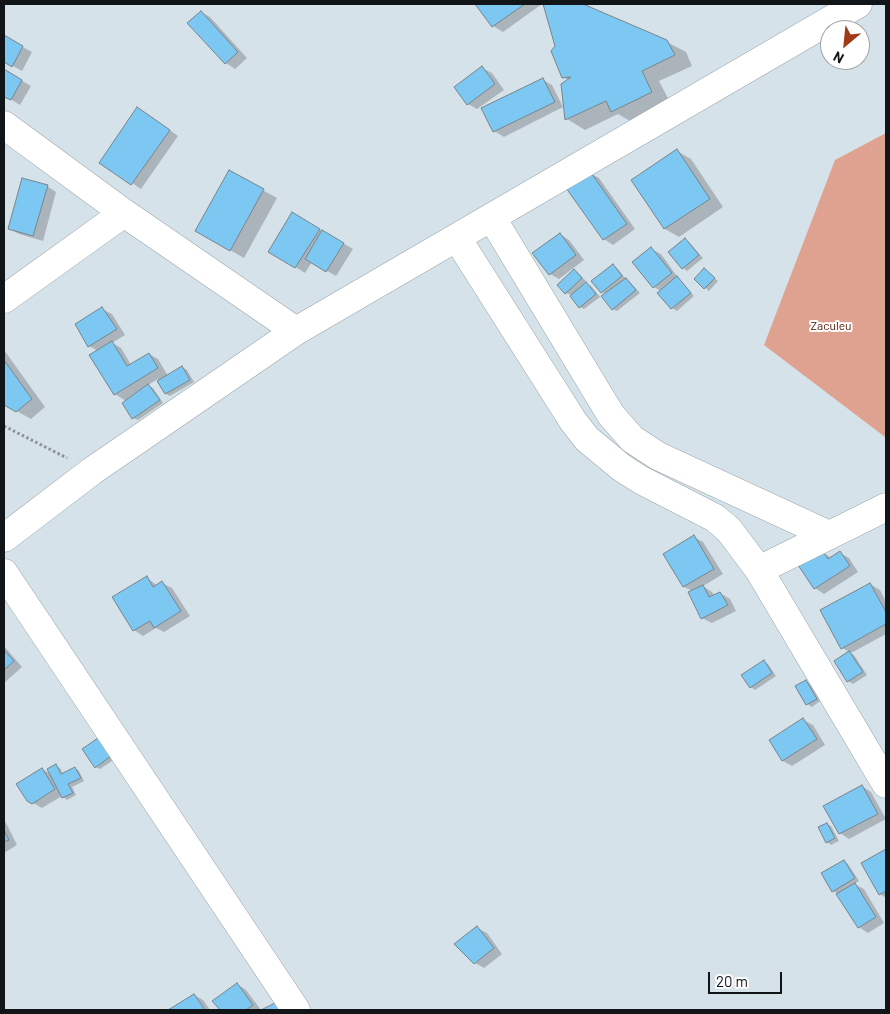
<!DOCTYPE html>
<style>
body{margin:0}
#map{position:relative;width:890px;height:1014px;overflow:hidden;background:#d6e2e9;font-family:Barlow,sans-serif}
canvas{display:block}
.frame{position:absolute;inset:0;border:5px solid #111517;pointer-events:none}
.north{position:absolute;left:820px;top:20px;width:50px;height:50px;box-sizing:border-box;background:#fff;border:1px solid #a0a1a2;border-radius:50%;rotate:208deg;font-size:14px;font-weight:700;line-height:20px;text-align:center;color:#111517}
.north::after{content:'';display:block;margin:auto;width:18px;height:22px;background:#a13a19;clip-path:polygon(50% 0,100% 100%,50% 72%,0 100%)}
.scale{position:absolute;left:708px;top:972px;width:74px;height:22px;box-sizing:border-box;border:2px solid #111517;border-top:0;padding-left:6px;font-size:15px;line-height:18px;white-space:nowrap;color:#111517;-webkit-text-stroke:4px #fff;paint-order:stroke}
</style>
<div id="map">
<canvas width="890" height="1014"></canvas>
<div class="frame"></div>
<div class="north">N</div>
<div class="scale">20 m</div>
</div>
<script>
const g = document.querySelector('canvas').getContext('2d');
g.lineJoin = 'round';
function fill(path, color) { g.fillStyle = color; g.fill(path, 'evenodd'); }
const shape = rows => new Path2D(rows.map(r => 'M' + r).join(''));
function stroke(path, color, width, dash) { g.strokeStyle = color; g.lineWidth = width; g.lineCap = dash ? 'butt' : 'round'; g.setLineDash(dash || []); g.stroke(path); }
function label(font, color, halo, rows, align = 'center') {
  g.font = font + ' Barlow,sans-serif'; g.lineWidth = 4; g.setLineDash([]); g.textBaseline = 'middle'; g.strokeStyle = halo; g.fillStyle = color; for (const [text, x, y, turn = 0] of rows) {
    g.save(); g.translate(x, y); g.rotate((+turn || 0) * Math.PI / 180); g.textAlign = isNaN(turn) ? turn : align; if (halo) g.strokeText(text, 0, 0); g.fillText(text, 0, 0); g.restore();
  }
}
fill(shape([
 [886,133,886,437,885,437,764,345,835,160]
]), '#dfa290');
fill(shape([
 [477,4,542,4,503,32,493,26],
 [545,4,580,4,667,42,686,52,692,66,659,81,670,102,630,121,618,114,585,130,567,119,569,80,563,77],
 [201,12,210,17,247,58,235,69,226,63],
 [4,37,32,52,22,71,4,61],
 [482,68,492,73,504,90,477,109,468,104],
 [4,70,31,86,20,105,4,95],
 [543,80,552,85,563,107,504,137,494,131,483,109],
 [147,114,178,136,141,189,100,162],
 [677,151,691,159,723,207,679,237,665,229,632,181],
 [230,172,277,198,244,258,197,231],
 [590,173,599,178,635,229,613,245,604,239],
 [47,186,56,192,43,241,19,234,10,229],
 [293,214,353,249,336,276,312,262,305,273,270,251],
 [560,234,569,240,584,260,559,279,550,274],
 [685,240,689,242,703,258,687,271,683,268,670,252],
 [651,249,661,254,679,279,694,296,677,311,672,308,659,293,661,291,654,287],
 [613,266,617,268,626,279,630,282,640,293,617,311,612,309,606,294,602,292],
 [574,271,578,273,586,281,584,283,591,286,600,297,584,309,580,307,571,295,566,293],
 [708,272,718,281,709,291,695,279],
 [102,309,112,314,125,335,112,343,121,348,131,365,149,354,158,359,168,376,182,367,187,370,194,382,170,396,166,394,158,379,148,385,153,388,163,403,138,420,133,418,126,401,115,394,98,351,89,346],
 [4,350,45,407,31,419,4,404],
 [694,537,703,542,723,574,703,586,712,592,714,596,720,593,730,599,736,611,712,623,702,618,693,591,684,587,665,554],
 [822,552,832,558,840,553,849,558,858,572,824,594,815,588],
 [147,578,158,586,162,583,172,588,190,616,164,632,156,628,143,636,134,630],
 [870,584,880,590,886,602,886,634,851,653,854,655,867,675,853,684,848,681,835,662,850,652,842,648],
 [4,646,22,667,4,683],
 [764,662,768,664,776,676,755,690,751,687],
 [806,681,810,684,820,701,812,707,807,704],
 [803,720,813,725,825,745,792,766,783,761,770,741],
 [98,739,115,759,100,769,96,767],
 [56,766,60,768,63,774,75,768,79,771,84,781,72,787,76,795,67,800,62,796,42,808,28,800,42,769,51,774],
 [862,786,871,792,886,819,849,839,840,833],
 [4,819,17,845,4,853],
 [827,824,831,826,839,841,831,845,827,842],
 [886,851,886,898,880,894,862,864],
 [844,861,848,864,859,881,854,884,864,889,884,923,868,933,859,927,838,894,833,891],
 [477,928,487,933,502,954,484,968,475,963],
 [237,984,246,990,261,1010,221,1010,214,1001],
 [194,995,203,1000,210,1010,170,1010]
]), '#0003');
const building = shape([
 [475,4,525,4,492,27,475,4],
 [543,4,583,4,667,40,675,55,642,71,652,92,611,112,606,101,565,120,561,84,571,77,562,78,551,51,555,46,543,4],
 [201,11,238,52,225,64,187,23,201,11],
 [4,35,23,46,12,67,4,62,4,35],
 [482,66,495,84,467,105,454,87,482,66],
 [4,69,22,80,11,100,4,97,4,69],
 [543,78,555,102,493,132,481,108,543,78],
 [137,107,170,130,131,185,99,163,137,107],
 [677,149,710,199,664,229,631,180,677,149],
 [229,170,264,189,230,251,195,231,229,170],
 [590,171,627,224,603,240,566,188,590,171],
 [22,178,48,185,33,236,8,229,22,178],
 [292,212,320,229,295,268,268,252,292,212],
 [322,230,344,243,326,272,305,259,322,230],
 [560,233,576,255,549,275,532,253,560,233],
 [685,238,699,255,682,269,668,252,685,238],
 [651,247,672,273,653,288,632,262,651,247],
 [613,264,622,276,601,293,591,281,613,264],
 [704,268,715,278,704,289,694,279,704,268],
 [574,269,582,278,565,294,557,285,574,269],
 [677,276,691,293,671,309,657,293,677,276],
 [626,278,636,290,612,310,601,296,626,278],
 [586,282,596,294,579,308,570,296,586,282],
 [102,307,117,329,88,347,75,324,102,307],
 [112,341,127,366,149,353,158,368,114,395,89,355,112,341],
 [4,360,32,399,16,412,4,405,4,360],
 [182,366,190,380,165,394,157,381,182,366],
 [148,384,160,400,132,419,122,403,148,384],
 [694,535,714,569,683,587,663,554,694,535],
 [822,550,828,559,840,551,850,566,814,589,798,565,822,550],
 [147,576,153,587,162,581,181,611,154,628,150,621,133,631,112,597,147,576],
 [870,583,886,612,886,624,841,649,820,610,870,583],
 [703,585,709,597,720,592,728,605,701,619,688,592,703,585],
 [4,650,14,661,4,670,4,650],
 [849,651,863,672,847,682,834,661,849,651],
 [764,660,772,673,750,688,741,675,764,660],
 [806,680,817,699,806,705,795,686,806,680],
 [803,718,817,739,782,761,769,740,803,718],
 [98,738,111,756,95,768,82,749,98,738],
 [56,764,61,774,75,767,81,778,68,784,73,793,62,798,47,769,56,764],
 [42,768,55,789,32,804,27,801,16,784,42,768],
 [862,785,878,814,839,834,823,806,862,785],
 [827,823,835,838,826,843,818,827,827,823],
 [4,830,9,840,4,842,4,830],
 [886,849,886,891,879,895,861,863,886,849],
 [844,860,855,878,832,892,821,873,844,860],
 [855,883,876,917,858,928,836,894,855,883],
 [477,926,494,948,474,964,454,944,477,926],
 [237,983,253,1005,246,1010,220,1010,212,1001,237,983],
 [194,994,205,1010,168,1010,194,994],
 [277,1002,283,1010,261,1010,277,1002]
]);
fill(building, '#7cc8f2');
stroke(building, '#79838a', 1);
const minor = shape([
 [4,125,124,213,296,331],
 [492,218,611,415,632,439,658,456,829,535],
 [457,238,573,421,587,439,622,468,641,480,715,518,729,530,759,570,886,784],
 [4,299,124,213],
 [4,538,92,471,296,331,858,4],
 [759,570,886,507],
 [4,573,296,1010]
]);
stroke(minor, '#9aa5ab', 29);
stroke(shape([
 [4,426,67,458]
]), '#8b9499', 3, [2.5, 2.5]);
stroke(minor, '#fff', 28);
label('12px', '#531100', '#fff', [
 ["Zaculeu",831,326]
]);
</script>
